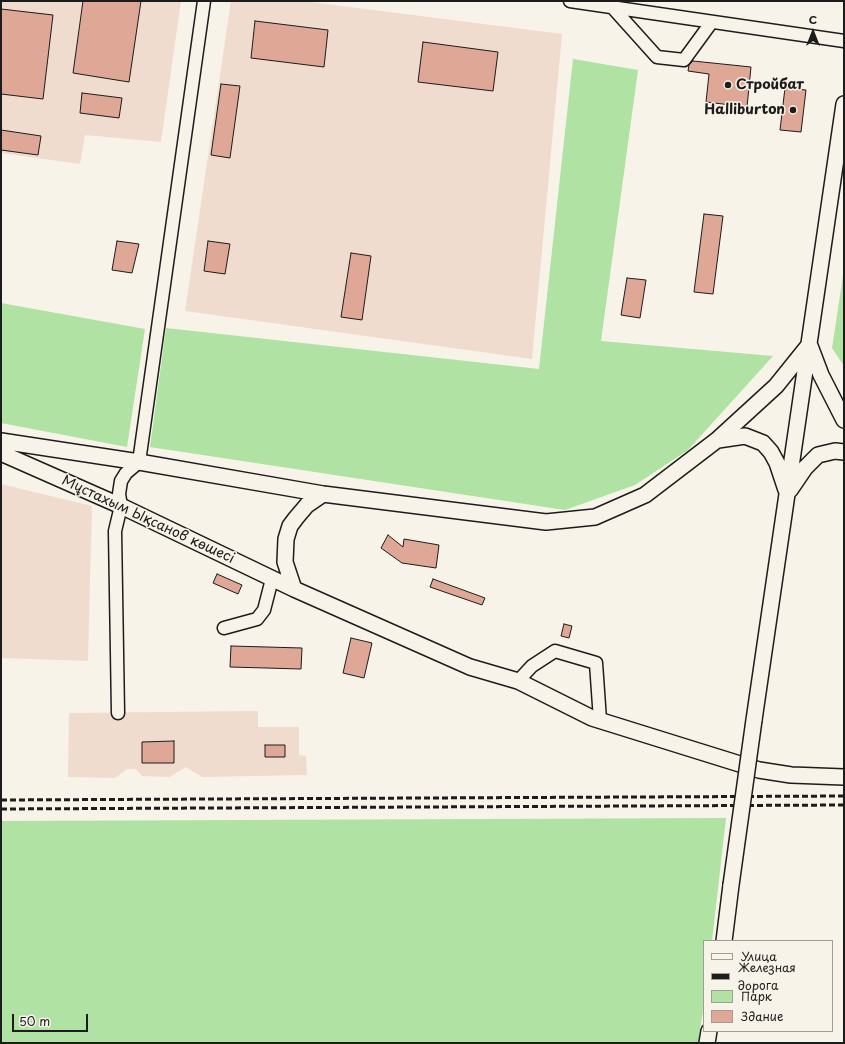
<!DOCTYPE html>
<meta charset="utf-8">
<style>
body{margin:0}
#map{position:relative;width:845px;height:1044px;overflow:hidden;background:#f7f3e8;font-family:"Playpen Sans",sans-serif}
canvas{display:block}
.frame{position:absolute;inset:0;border:2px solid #1c1c1c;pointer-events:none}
.legend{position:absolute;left:703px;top:940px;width:130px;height:92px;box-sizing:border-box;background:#f7f3e8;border:1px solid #9f9d96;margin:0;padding:5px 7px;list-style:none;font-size:12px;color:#1c1c1c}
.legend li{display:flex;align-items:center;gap:8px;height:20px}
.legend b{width:20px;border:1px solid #9f9d96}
.north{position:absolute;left:793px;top:12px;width:40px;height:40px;-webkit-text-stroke:3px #f7f3e8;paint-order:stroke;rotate:0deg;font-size:11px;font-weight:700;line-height:16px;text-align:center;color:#1c1c1c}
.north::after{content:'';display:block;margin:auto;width:14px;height:18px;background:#1c1c1c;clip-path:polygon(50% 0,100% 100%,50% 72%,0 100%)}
.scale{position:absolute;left:12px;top:1014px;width:76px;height:18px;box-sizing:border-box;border:2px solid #1c1c1c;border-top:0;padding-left:5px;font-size:12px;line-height:14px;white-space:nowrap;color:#1c1c1c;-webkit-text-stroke:3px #f7f3e8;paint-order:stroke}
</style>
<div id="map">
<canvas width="845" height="1044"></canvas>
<div class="frame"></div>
<ul class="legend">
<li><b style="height:5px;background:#f7f3e8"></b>Улица</li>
<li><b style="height:5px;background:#1c1c1c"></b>Железная дорога</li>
<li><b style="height:11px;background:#afe2a3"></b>Парк</li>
<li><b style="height:11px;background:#dea796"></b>Здание</li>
</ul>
<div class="north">С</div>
<div class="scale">50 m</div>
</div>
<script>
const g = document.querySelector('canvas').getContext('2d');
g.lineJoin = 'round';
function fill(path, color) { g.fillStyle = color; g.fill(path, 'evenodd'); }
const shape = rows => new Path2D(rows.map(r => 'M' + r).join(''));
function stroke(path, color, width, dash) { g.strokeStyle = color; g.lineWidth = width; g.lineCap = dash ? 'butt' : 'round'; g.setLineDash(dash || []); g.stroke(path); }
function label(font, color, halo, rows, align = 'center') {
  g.font = font + ' "Playpen Sans",sans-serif'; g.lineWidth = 3; g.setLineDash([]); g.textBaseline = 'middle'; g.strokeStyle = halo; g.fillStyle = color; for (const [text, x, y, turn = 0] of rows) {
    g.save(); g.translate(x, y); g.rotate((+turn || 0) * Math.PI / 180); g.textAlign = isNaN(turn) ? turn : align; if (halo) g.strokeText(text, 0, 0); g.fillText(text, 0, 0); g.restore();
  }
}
fill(shape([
 [1,1,181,1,161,142,85,135,80,164,1,153],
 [231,1,303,1,562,34,532,359,185,311],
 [1,484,92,506,88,661,1,658],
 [258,711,258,727,299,727,299,755,306,756,307,775,202,777,186,767,170,777,142,776,136,769,127,769,115,778,68,777,69,713]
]), '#f0dccf');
fill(shape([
 [573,59,638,70,601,341,773,356,688,450,635,485,565,510,150,447,166,328,539,369],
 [843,276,844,276,844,366,832,348],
 [1,303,145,329,127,447,1,423],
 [726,818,712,941,704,941,704,1005,698,1043,1,1043,1,821]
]), '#afe2a3');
const building = shape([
 [83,1,141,1,129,82,73,73,83,1],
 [1,9,53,15,43,99,1,94,1,9],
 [255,21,328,30,324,67,251,58,255,21],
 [423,42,498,52,493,91,418,82,423,42],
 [693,61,751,67,747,107,706,102,709,74,688,71,689,65,693,61],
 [221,84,240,86,230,158,211,155,221,84],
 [785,88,806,90,801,132,780,130,785,88],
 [82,93,122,98,119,118,80,113,82,93],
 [1,130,41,136,38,155,1,150,1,130],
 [704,214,723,216,713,294,694,292,704,214],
 [117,241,139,244,132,273,112,270,117,241],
 [208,241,230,244,225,274,204,271,208,241],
 [351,253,371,256,362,320,341,317,351,253],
 [627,278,646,280,640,318,621,315,627,278],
 [388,535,403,547,404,539,439,545,436,568,402,563,381,548,388,535],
 [217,574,242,585,238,594,213,583,217,574],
 [433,579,485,598,482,605,430,587,433,579],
 [564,624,572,626,569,638,561,636,564,624],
 [351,638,372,643,364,678,343,673,351,638],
 [231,646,302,648,301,669,230,667,231,646],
 [174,741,174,763,142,763,142,742,174,741],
 [265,745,285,745,285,757,265,757,265,745]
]);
fill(building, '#dea796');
stroke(building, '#1c1c1c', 1);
const minor = shape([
 [570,1,844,41],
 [613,8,657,57,684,60,711,23],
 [224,628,257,619,264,610,272,579],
 [518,681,532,666,555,651,596,663,600,720],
 [118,713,115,531,121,506,119,494,121,481,126,473,139,462,204,1]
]);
const major = shape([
 [810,346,821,375,844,420],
 [718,440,745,436,763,443,771,452,777,463,786,490],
 [1,441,139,462,323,494,546,522,595,517,645,495,717,440,776,386,809,345],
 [1,453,121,506,294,589,470,667,518,681,592,718,759,770,791,775,844,777],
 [790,490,805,468,818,455,835,451,844,452],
 [294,589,285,562,286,539,290,526,296,518,307,505,323,494],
 [754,720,844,104],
 [724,941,731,885],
 [707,1043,709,1031]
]);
stroke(minor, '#1c1c1c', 15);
stroke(major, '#1c1c1c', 18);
stroke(minor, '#f7f3e8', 12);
stroke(major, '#f7f3e8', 15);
stroke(shape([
 [1,800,844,796],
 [1,809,844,805]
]), '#1c1c1c', 3, [6, 3]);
const majorBridge = shape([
 [731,885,754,720]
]);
stroke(majorBridge, '#1c1c1c', 18, []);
stroke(majorBridge, '#f7f3e8', 15);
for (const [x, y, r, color] of [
 [728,85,4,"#1c1c1c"],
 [793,110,4,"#1c1c1c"]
]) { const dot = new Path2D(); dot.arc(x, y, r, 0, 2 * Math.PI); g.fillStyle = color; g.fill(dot); stroke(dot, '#f7f3e8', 1.5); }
label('bold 14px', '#1c1c1c', '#f7f3e8', [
 ["Стройбат",736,85],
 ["Halliburton",785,110,"right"]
], 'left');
label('14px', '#1c1c1c', '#f7f3e8', [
 ["Мұстахым Ықсанов көшесі",148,520,25]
]);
</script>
